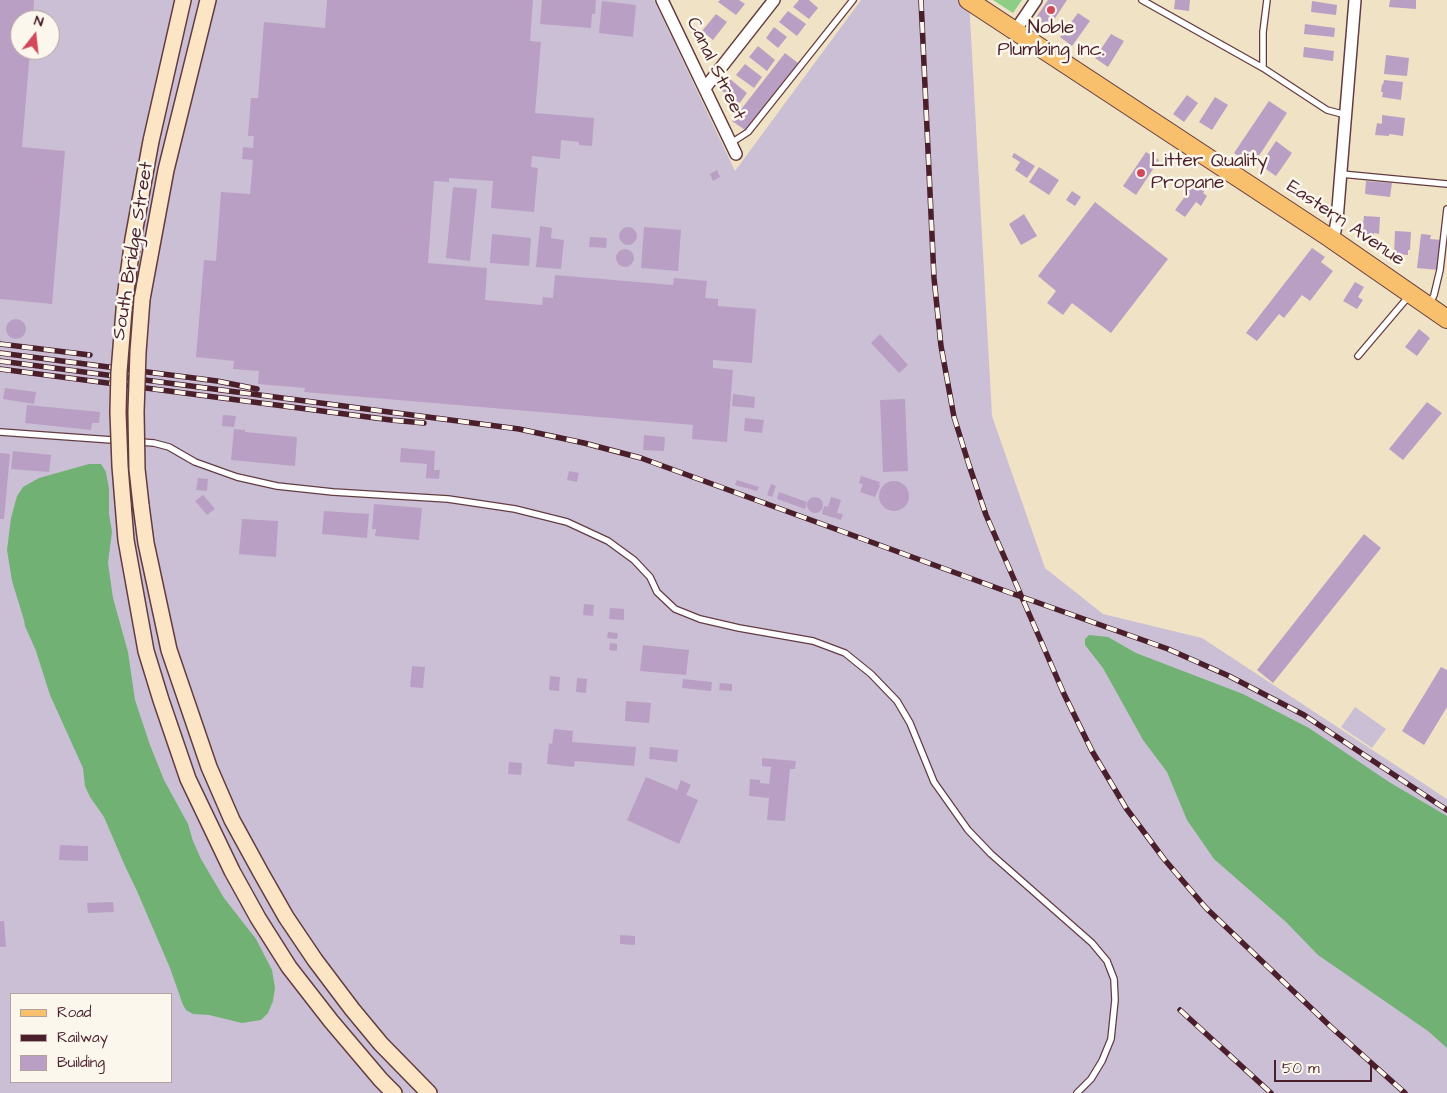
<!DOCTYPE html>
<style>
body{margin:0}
#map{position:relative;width:1447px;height:1093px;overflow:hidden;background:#f0e2c4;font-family:"Architects Daughter",sans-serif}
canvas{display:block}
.legend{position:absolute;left:10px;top:993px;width:162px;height:90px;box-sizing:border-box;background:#fbf7ec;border:1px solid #b4a19f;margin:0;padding:6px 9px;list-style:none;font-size:15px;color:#4a1f2b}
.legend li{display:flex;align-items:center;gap:10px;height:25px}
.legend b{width:25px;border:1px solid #b4a19f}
.north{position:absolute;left:10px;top:10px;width:50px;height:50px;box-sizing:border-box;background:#fbf7ec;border:1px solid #b4a19f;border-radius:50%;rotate:16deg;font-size:14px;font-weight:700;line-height:20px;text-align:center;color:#4a1f2b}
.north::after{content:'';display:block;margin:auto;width:18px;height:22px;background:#d1495b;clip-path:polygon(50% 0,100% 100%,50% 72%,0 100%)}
.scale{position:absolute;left:1274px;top:1060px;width:98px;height:22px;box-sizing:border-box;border:2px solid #4a1f2b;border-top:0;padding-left:6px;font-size:15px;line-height:18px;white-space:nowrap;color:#4a1f2b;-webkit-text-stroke:4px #fbf7ec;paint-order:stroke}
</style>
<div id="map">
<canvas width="1447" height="1093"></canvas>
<ul class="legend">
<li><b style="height:6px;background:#f8bf6c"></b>Road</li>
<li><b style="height:6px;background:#4a1f2b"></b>Railway</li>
<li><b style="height:14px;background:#ba9fc4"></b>Building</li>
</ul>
<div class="north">N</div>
<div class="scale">50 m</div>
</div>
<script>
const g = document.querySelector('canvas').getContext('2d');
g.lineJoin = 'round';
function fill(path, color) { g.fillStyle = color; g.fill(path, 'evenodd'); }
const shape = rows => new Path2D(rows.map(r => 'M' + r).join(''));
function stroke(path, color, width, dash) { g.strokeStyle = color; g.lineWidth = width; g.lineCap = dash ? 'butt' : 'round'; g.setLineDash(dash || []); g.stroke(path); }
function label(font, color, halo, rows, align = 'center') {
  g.font = font + ' "Architects Daughter",sans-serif'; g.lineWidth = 5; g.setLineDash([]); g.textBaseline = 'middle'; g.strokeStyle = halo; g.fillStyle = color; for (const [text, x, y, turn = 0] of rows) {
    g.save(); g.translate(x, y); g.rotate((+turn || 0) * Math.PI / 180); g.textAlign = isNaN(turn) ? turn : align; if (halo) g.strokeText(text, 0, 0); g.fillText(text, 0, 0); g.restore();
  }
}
fill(shape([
 [0,0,654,0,735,171,861,0,969,0,992,416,1045,568,1103,614,1202,638,1447,799,1447,1093,0,1093],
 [20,20,50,20,50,50,20,50],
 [11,994,171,994,171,1082,11,1082],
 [1355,707,1386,729,1372,748,1341,727]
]), '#cbbfd6');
fill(shape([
 [993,0,1022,0,1013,13]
]), '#8cce86');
fill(shape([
 [89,464,101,464,106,472,109,489,109,514,112,532,108,563,113,598,128,652,135,700,150,745,164,780,188,824,193,841,201,859,224,898,256,939,272,970,275,988,273,1001,268,1013,261,1020,242,1023,209,1015,193,1014,186,1010,183,1005,170,968,137,891,125,866,104,817,90,797,85,786,83,768,50,695,36,651,25,626,24,620,12,581,7,550,11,518,17,496,23,487,39,478],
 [1089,635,1108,637,1136,653,1243,694,1309,728,1389,782,1447,816,1447,1048,1428,1031,1318,955,1286,922,1214,859,1187,820,1167,772,1143,740,1103,668,1085,645,1085,639]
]), '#71b173');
fill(shape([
 [0,0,34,0,33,20,20,20,20,50,30,50,22,147,65,151,52,304,0,299],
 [327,0,533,0,530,41,541,42,535,113,594,118,592,146,579,145,579,142,561,140,560,159,532,156,531,167,538,168,534,212,491,208,493,181,449,178,449,182,434,181,428,263,487,268,485,300,542,305,543,297,553,298,555,275,673,285,674,278,707,281,705,298,718,299,718,306,756,309,752,363,713,360,713,368,733,370,727,442,692,439,693,425,304,392,305,388,258,384,259,371,233,369,234,361,196,357,204,260,216,261,221,192,250,194,253,160,242,159,243,147,253,148,254,136,248,136,251,98,258,98,264,22,325,28],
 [542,0,596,0,595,14,592,14,591,28,540,24],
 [720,0,739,0,745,4,736,15,718,2],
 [799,0,809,0,818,8,809,19,793,7],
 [1048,0,1067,0,1048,29,1035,19],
 [1175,0,1190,0,1189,11,1174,9],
 [1390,0,1416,0,1416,9,1389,7],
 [602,1,636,5,633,37,599,33],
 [1312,1,1337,5,1336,15,1311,12],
 [788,11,806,24,797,36,779,22],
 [1078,13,1090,21,1072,46,1060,37],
 [716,14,727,22,713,40,702,31],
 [1305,24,1335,28,1334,37,1304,34],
 [774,27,787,37,778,48,766,38],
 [1111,34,1124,41,1108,67,1095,58],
 [758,46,775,60,767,71,749,57],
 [1304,47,1334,51,1333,61,1303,57],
 [785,53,798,63,745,130,732,121],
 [1386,55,1409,58,1407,76,1384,74],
 [745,64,762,77,754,88,736,75],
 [730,79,747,93,739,104,721,90],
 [1384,80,1403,82,1401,100,1382,97,1383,92,1381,92,1382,84,1383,85],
 [1187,95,1198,103,1184,122,1173,114],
 [1215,97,1228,105,1212,130,1199,122],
 [1269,101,1287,113,1253,165,1234,153],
 [1382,115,1405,118,1403,136,1389,134,1389,136,1375,135,1377,123,1382,124],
 [1276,141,1292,153,1276,176,1260,165],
 [1146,152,1159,160,1136,195,1123,186],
 [1014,153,1035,166,1027,178,1015,170,1020,162,1012,157],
 [1039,167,1059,180,1049,195,1029,182],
 [717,170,720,177,713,181,710,174],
 [1198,178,1208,185,1203,193,1207,196,1201,206,1196,202,1185,217,1175,210,1186,195,1184,194,1191,184,1193,185],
 [1366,181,1392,183,1390,197,1365,194],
 [453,187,477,189,470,261,446,258],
 [1072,191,1081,197,1075,206,1066,200],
 [1095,202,1168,259,1111,333,1072,303,1063,315,1047,303,1056,291,1038,276],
 [1024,214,1037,236,1021,245,1009,224],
 [1364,216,1380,217,1379,234,1374,233,1373,236,1367,235,1367,232,1362,232],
 [540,226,552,228,551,238,564,240,561,269,536,267],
 [644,227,681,230,678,271,641,268],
 '619 236a9 9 0 1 1 18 0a9 9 0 1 1-18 0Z',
 [1395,231,1411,232,1410,250,1408,250,1408,255,1394,254],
 [492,234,531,238,529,266,490,263],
 [1421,234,1431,235,1430,239,1442,240,1439,270,1417,268],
 [590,237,607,238,606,248,589,247],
 [1312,248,1325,257,1321,262,1333,271,1310,301,1302,295,1284,318,1279,314,1257,341,1246,333],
 '616 258a9 9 0 1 1 18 0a9 9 0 1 1-18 0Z',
 [1355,282,1364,287,1358,297,1363,300,1357,309,1343,301],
 '6 329a10 10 0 1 1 20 0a10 10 0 1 1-20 0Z',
 [1419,329,1430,338,1417,356,1405,347],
 [880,334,908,365,899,373,871,343],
 [5,388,36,392,34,404,3,399],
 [733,394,755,397,754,408,732,406],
 [905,399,908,471,883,472,880,400],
 [1427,402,1442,413,1403,460,1389,449],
 [27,405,100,412,99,423,92,423,91,430,25,423],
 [223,415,236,416,234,427,222,426],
 [745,418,764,420,762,433,744,431],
 [234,429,245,430,245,432,297,437,295,466,231,460],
 [644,435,665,437,664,451,643,450],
 [401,448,435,451,434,470,440,470,439,479,426,478,427,464,400,462],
 [13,451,51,455,49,472,11,469],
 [0,453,10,454,4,519,0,519],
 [569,471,579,473,577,482,567,480],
 [861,476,880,482,879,485,880,486,875,497,860,492,863,484,859,483],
 [198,478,208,479,207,491,196,490],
 [737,480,759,487,757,491,735,485],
 '879 496a15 15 0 1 1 30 0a15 15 0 1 1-30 0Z',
 [771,484,776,486,772,497,767,495],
 [779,492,807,502,805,509,777,499],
 [203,495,215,509,207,515,195,501],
 '807 505a8 8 0 1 1 16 0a8 8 0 1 1-16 0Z',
 [831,497,841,500,837,513,843,514,841,520,822,514,824,506,828,507],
 [374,504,422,508,419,540,375,536,376,529,372,529],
 [324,511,369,514,367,538,322,534],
 [242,519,278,521,276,557,239,554],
 [1364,534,1381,548,1273,683,1257,670],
 [584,604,594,605,593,616,583,615],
 [610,608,624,609,624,620,609,619],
 [608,632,618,633,617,639,607,638],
 [610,643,617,644,617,651,609,650],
 [643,645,689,650,686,675,640,671],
 [412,666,425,667,423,688,410,687],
 [1441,667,1447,670,1447,707,1424,745,1402,731],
 [550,676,560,677,559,691,549,690],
 [577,678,587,679,586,693,576,692],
 [683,679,712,682,711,691,682,688],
 [720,683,732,684,732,691,719,690],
 [626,701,651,703,649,723,625,721],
 [554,729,573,731,572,742,636,747,634,766,575,761,574,767,547,764,549,743,552,744],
 [650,747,678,750,677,762,649,759],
 [762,758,796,761,795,769,790,769,785,821,767,820,769,798,749,796,750,779,760,780,760,783,769,784,771,767,762,766],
 [509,762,522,763,521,775,508,774],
 [646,777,677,790,681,780,691,785,686,795,698,800,679,844,627,820],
 [60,845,88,846,88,861,59,860],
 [113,902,114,912,88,913,87,903],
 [0,921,4,921,6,947,0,947],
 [620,935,635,936,635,945,620,944]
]), '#ba9fc4');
const service = shape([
 [1142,0,1263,68,1327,110,1346,115],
 [1263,68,1263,32,1267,0],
 [731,143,748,132,853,0],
 [1341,174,1447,184],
 [1430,304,1434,295,1440,270,1447,209],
 [1358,356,1409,296],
 [0,432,154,443,169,447,195,462,237,477,277,486,333,492,448,499,515,509,567,522,608,541,634,560,650,577,657,592,675,609,700,619,739,628,813,641,845,653,871,674,897,701,910,723,934,782,968,830,991,854,1092,943,1107,961,1114,979,1115,1000,1111,1039,1102,1061,1091,1079,1077,1093]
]);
const minor = shape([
 [662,0,736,154],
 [1015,31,1036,0],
 [705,88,774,0],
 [1330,238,1335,231,1337,220,1355,0]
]);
const secondary = shape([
 [125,298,133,239,151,141,183,0],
 [142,299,166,170,208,0],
 [123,503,126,540,146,651,161,700,188,779,232,871,258,918,289,967,331,1021,381,1080,394,1093],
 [141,505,146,543,169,650,209,767,232,820,261,873,286,917,315,960,352,1009,381,1044,429,1093]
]);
const primary = shape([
 [968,0,1330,238,1447,319]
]);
stroke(service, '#633c42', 8);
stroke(minor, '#633c42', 14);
stroke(secondary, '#633c42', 18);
stroke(primary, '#633c42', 20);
stroke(service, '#fff', 5.5);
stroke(minor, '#fff', 11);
stroke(secondary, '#fce5c4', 15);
stroke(primary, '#f8bf6c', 18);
const rail = shape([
 [921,0,934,278,941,346,954,417,969,465,986,515,1064,694,1092,751,1126,808,1164,859,1206,908,1331,1027,1405,1093],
 [0,344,90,355],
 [0,353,217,381,257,389],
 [0,361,519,429,584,443,641,458,1008,592,1168,649,1229,676,1304,715,1447,810],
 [0,369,391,420,424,423],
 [1180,1010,1271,1093]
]);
stroke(rail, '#4a1f2b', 5.5);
stroke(rail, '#fbf7ec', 4, [11]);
const secondaryBridge = shape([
 [123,503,120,466,118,412,119,372,125,298],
 [141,505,137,469,136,412,138,352,142,299]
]);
stroke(secondaryBridge, '#633c42', 18, []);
stroke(secondaryBridge, '#fce5c4', 15);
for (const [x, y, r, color] of [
 [1051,10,5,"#d1495b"],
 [1141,173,5,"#d1495b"]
]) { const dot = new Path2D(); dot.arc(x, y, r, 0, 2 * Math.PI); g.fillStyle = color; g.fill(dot); stroke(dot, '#fbf7ec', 2); }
label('19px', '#4a1f2b', '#fbf7ec', [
 ["Noble",1051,29],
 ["Plumbing Inc.",1051,51],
 ["Litter Quality",1151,162,"left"],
 ["Propane",1151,184,"left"]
]);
label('19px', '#4a1f2b', '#fbf7ec', [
 ["Canal Street",715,69,64],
 ["Eastern Avenue",1345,224,34],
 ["South Bridge Street",134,251,-81]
]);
</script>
